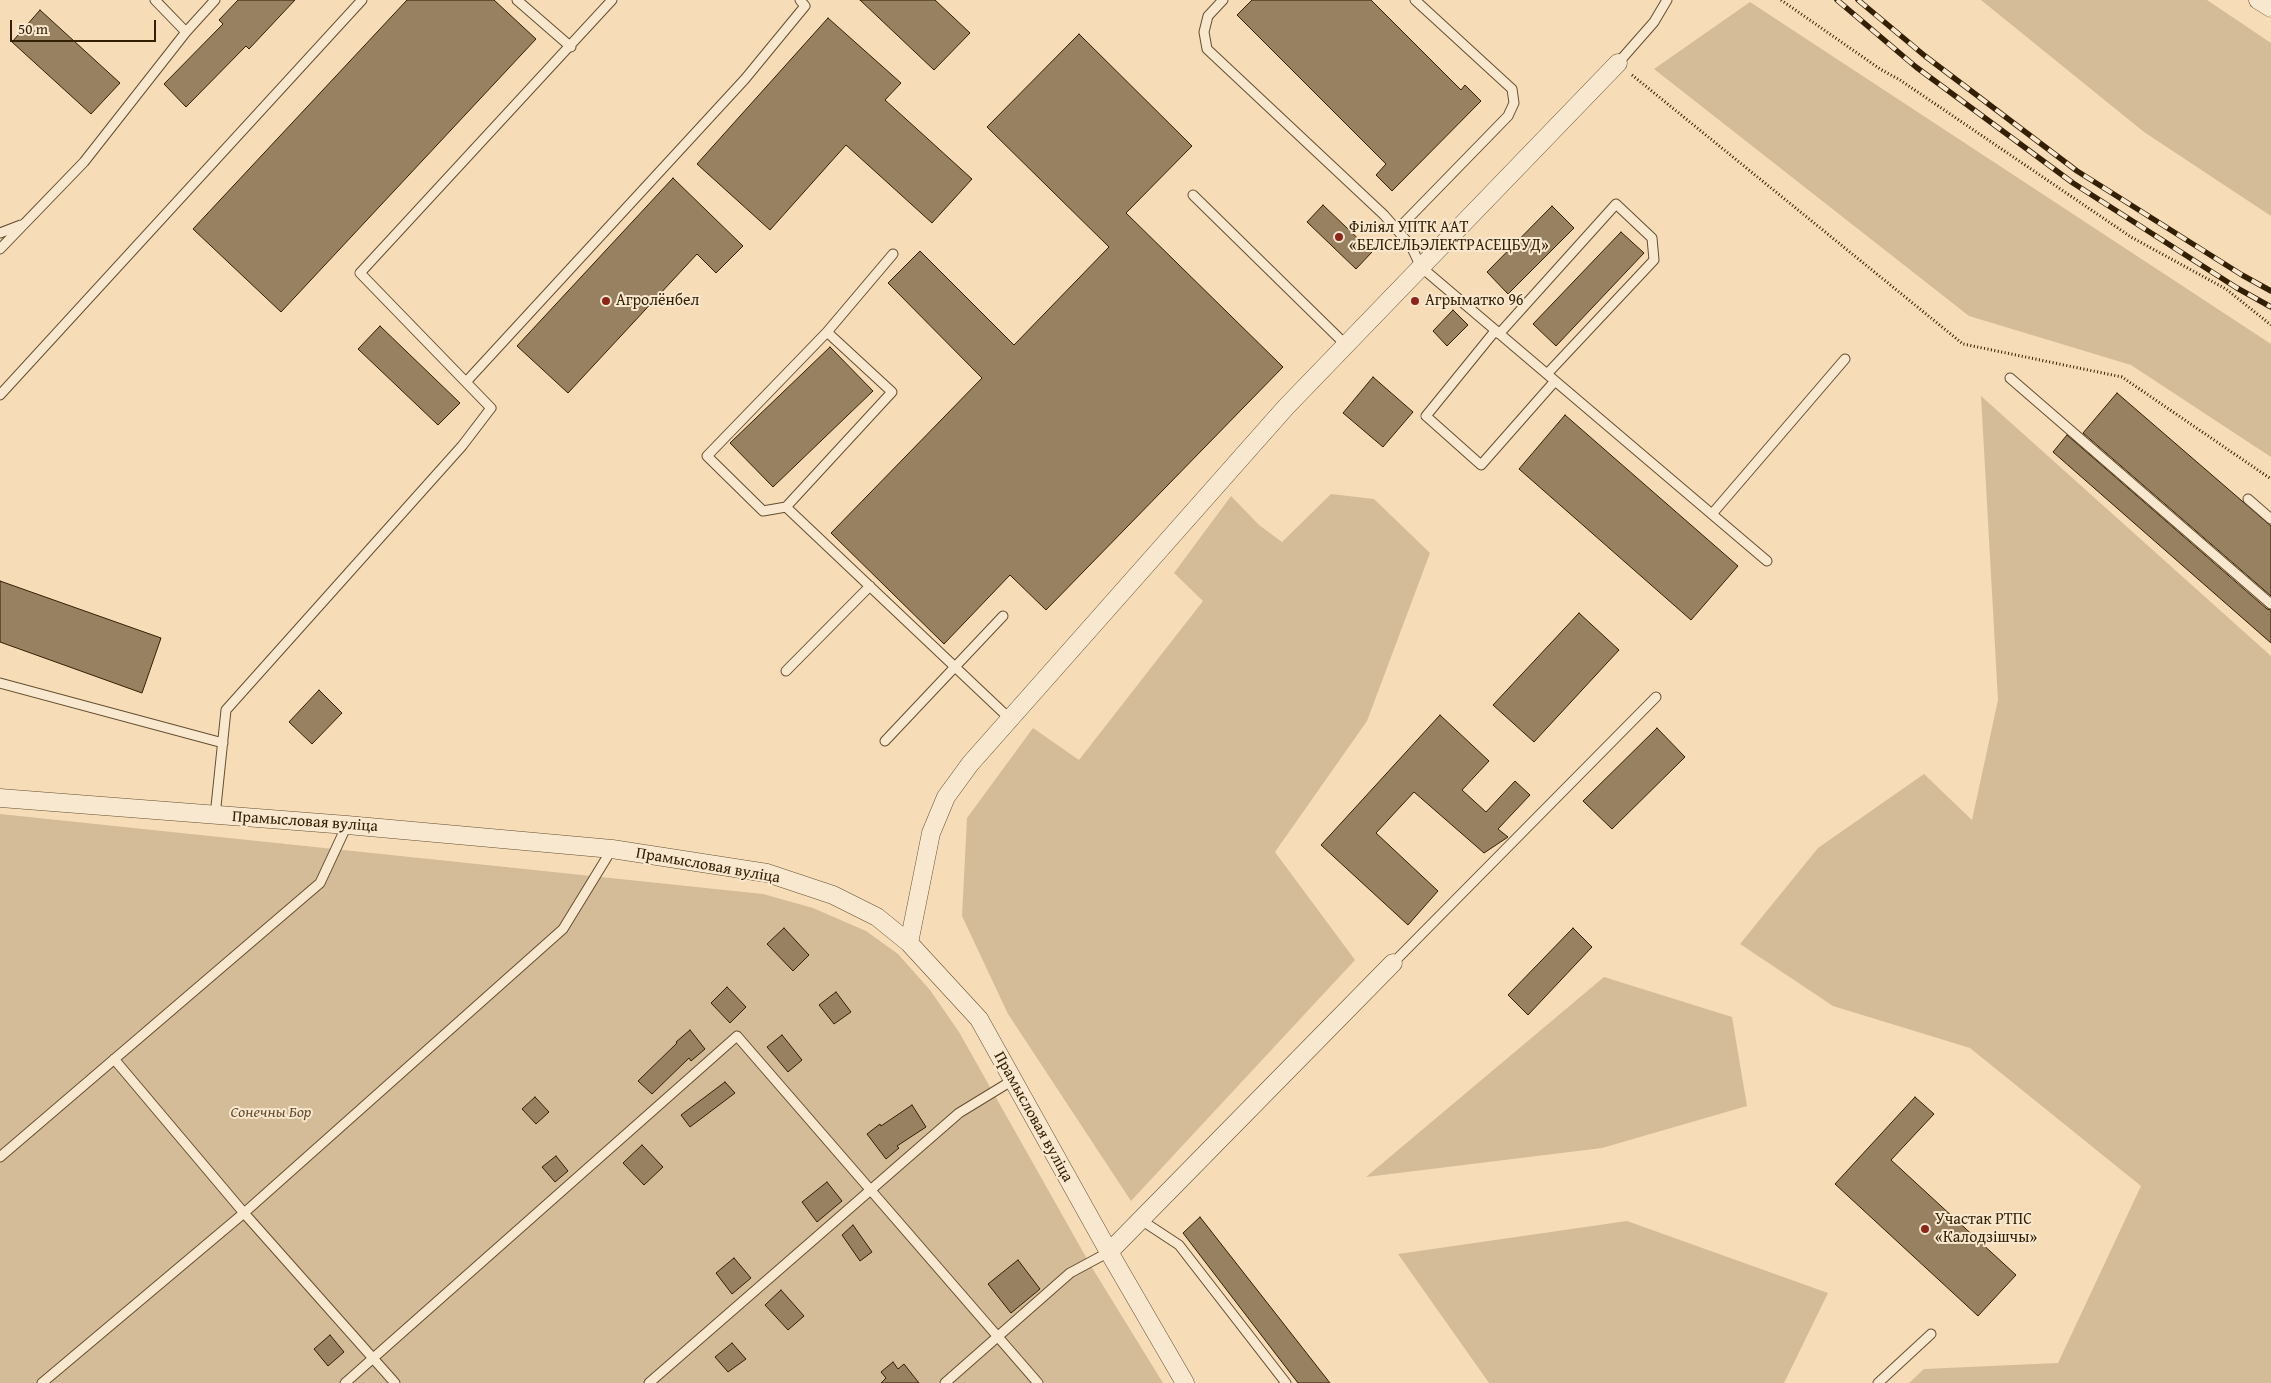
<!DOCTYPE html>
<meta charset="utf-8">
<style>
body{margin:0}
#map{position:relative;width:2271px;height:1383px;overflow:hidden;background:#f6dcb7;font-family:"Gentium Book Plus",serif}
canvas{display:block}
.scale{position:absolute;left:10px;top:20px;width:146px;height:22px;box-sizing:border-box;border:2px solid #331f02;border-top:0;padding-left:6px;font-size:15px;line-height:18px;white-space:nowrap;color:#331f02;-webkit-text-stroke:4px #f9e8d0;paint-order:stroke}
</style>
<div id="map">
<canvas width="2271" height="1383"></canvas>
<div class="scale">50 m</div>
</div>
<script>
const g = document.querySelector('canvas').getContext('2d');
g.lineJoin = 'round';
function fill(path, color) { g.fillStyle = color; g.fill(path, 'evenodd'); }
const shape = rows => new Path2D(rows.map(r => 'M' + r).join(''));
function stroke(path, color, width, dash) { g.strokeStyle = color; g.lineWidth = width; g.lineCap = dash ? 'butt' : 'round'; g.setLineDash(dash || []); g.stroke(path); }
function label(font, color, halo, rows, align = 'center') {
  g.font = font + ' "Gentium Book Plus",serif'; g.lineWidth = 4; g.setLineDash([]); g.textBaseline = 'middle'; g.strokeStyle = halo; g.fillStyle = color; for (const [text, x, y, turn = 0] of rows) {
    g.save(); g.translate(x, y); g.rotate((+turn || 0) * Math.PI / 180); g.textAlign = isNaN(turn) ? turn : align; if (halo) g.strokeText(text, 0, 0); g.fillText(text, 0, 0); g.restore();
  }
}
fill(shape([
 [1981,0,2207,0,2271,43,2271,216,2144,132],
 [1750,2,2271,344,2271,457,2131,365,1969,316,1654,69],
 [1981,396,2271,656,2271,1383,1909,1383,1924,1369,2058,1363,2141,1186,1970,1048,1833,1006,1740,944,1818,848,1924,774,1972,820,1998,700],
 [1331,494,1374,499,1430,553,1367,721,1275,852,1355,960,1131,1201,1008,1014,962,916,967,818,1033,728,1079,760,1203,601,1174,573,1231,496,1259,525,1282,542],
 [0,814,763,894,813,908,866,931,898,954,930,990,959,1032,1091,1266,1163,1383,0,1383],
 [1604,977,1732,1017,1747,1106,1602,1148,1366,1177],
 [1627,1221,1828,1293,1784,1383,1489,1383,1398,1254]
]), '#d5bc98');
const building = shape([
 [238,0,295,0,249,49,246,46,186,107,164,84,223,24,219,20,238,0],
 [407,0,494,0,536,39,281,312,193,229,407,0],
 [860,0,935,0,970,33,934,70,860,0],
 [1252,0,1371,0,1461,90,1465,85,1481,101,1392,191,1376,175,1386,164,1237,15,1252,0],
 [40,10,120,83,91,114,12,42,40,10],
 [828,18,901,83,885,100,972,179,932,223,846,145,770,230,697,164,828,18],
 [1079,34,1192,146,1126,213,1283,367,1046,610,1010,575,944,644,831,533,982,378,888,283,920,251,1014,345,1109,247,987,127,1079,34],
 [673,178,743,246,716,273,697,254,568,393,517,346,673,178],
 [1323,205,1372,252,1356,269,1307,222,1323,205],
 [1552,206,1574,228,1508,294,1487,272,1552,206],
 [1621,232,1644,253,1556,346,1533,324,1621,232],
 [1453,310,1468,325,1447,346,1433,331,1453,310],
 [380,326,460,403,438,425,358,349,380,326],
 [830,347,873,391,773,487,730,443,830,347],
 [1373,377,1413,412,1383,447,1343,413,1373,377],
 [2117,393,2271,526,2271,596,2083,433,2117,393],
 [1565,415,1738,566,1691,620,1519,469,1565,415],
 [2067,435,2267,609,2271,610,2271,643,2053,452,2067,435],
 [0,581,161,638,142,693,0,642,0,581],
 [1579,613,1619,650,1534,742,1493,705,1579,613],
 [319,690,342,713,312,744,289,722,319,690],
 [1440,715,1489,761,1462,790,1486,812,1515,781,1530,795,1498,829,1508,837,1484,853,1414,792,1376,833,1438,891,1408,925,1321,845,1440,715],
 [1657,728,1685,757,1612,829,1583,801,1657,728],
 [784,928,809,955,793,971,767,944,784,928],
 [1573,928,1592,947,1528,1015,1508,995,1573,928],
 [727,987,746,1007,730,1023,711,1003,727,987],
 [836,992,851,1012,834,1024,819,1005,836,992],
 [690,1030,705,1049,691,1061,689,1058,652,1094,638,1081,677,1043,676,1042,690,1030],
 [782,1035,802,1060,788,1072,767,1047,782,1035],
 [725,1082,735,1093,690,1127,681,1115,725,1082],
 [535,1097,549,1112,536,1124,522,1109,535,1097],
 [1915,1097,1934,1114,1891,1160,2016,1275,1978,1316,1835,1184,1915,1097],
 [912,1105,926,1127,897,1146,899,1148,886,1159,867,1134,880,1124,881,1126,912,1105],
 [642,1145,663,1167,644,1185,623,1163,642,1145],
 [556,1156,568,1171,555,1182,542,1167,556,1156],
 [827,1182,842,1201,817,1222,802,1202,827,1182],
 [1200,1217,1330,1383,1298,1383,1183,1233,1200,1217],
 [853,1225,872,1252,860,1261,842,1235,853,1225],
 [734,1258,751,1278,732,1294,716,1273,734,1258],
 [1018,1260,1040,1289,1011,1313,988,1284,1018,1260],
 [781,1290,804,1316,788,1330,765,1305,781,1290],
 [330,1335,344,1352,328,1366,314,1349,330,1335],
 [732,1343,746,1359,728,1372,715,1357,732,1343],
 [893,1362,898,1369,904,1364,919,1383,881,1383,886,1378,881,1372,893,1362]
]);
fill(building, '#988160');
stroke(building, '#331f02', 1);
const service = shape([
 [155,0,186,32],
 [517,0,571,47],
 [1223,0,1208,16,1204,32,1207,49,1384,215,1411,246,1421,267,1767,561],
 [1618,63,1654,22,1667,0],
 [1193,195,1346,345],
 [1397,230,1508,116,1514,103,1512,89,1415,0],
 [0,233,21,225],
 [0,249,84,162,186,32,215,0],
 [1495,331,1426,416,1481,465,1555,381],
 [827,332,892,392,786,507,763,511,707,456,827,332,893,254],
 [1499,334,1616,204,1652,238,1654,260,1547,374],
 [2010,378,2271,604],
 [466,382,745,79,805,6,800,0],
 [0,395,362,0],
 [2248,499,2271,519],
 [786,507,1010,719],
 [1712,514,1845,359],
 [786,671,870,586],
 [0,683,223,743],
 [885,741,1003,616],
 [215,816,226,710,462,446,491,408,360,273,612,0],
 [1393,963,1656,697],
 [114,1059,244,1213,395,1383],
 [0,1157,320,883,347,825],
 [1141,1220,1179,1245,1286,1383],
 [42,1383,244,1213,563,929,612,849],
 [345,1383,737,1036,1038,1383],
 [649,1383,959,1113,1013,1080],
 [945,1383,1070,1273,1109,1252],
 [1878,1383,1931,1334]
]);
const minor = shape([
 [2258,0,2271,8],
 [0,798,347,825,612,849,767,873,833,895,877,917,909,943,979,1019,1109,1252,1185,1383],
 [909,943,931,833,946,797,970,764,1286,407,1618,63],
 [1109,1252,1393,963]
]);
stroke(service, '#644e2f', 11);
stroke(minor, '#644e2f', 19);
stroke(shape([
 [1781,0,1880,69,1900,80,2131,237,2226,289,2271,325],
 [1632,75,1963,344,2122,377,2271,479]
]), '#331f02', 3, [1, 2.5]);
stroke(service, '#f9e8d0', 9);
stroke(minor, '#f9e8d0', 18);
const rail = shape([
 [1837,0,1916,67,2073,183,2237,288,2271,307],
 [1858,0,1925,56,2077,171,2242,275,2271,291]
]);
stroke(rail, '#331f02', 5.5);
stroke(rail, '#f9e8d0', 4, [11]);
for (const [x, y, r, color] of [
 [1339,237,5,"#8f2418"],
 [606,301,5,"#8f2418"],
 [1415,301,5,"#8f2418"],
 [1925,1229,5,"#8f2418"]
]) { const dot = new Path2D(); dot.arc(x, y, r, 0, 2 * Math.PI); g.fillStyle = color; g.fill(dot); stroke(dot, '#f9e8d0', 2); }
label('16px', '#331f02', '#f9e8d0', [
 ["Філіял УПТК ААТ",1349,228],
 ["«БЕЛСЕЛЬЭЛЕКТРАСЕЦБУД»",1349,246],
 ["Агролёнбел",616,301],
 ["Агрыматко 96",1425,301],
 ["Участак РТПС",1935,1220],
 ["«Калодзішчы»",1935,1238]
], 'left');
label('16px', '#331f02', '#f9e8d0', [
 ["Прамысловая вуліца",305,822,4],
 ["Прамысловая вуліца",708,866,10],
 ["Прамысловая вуліца",1033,1117,61]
]);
label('italic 16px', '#644e2f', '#f9e8d0', [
 ["Сонечны Бор",271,1113]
]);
</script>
